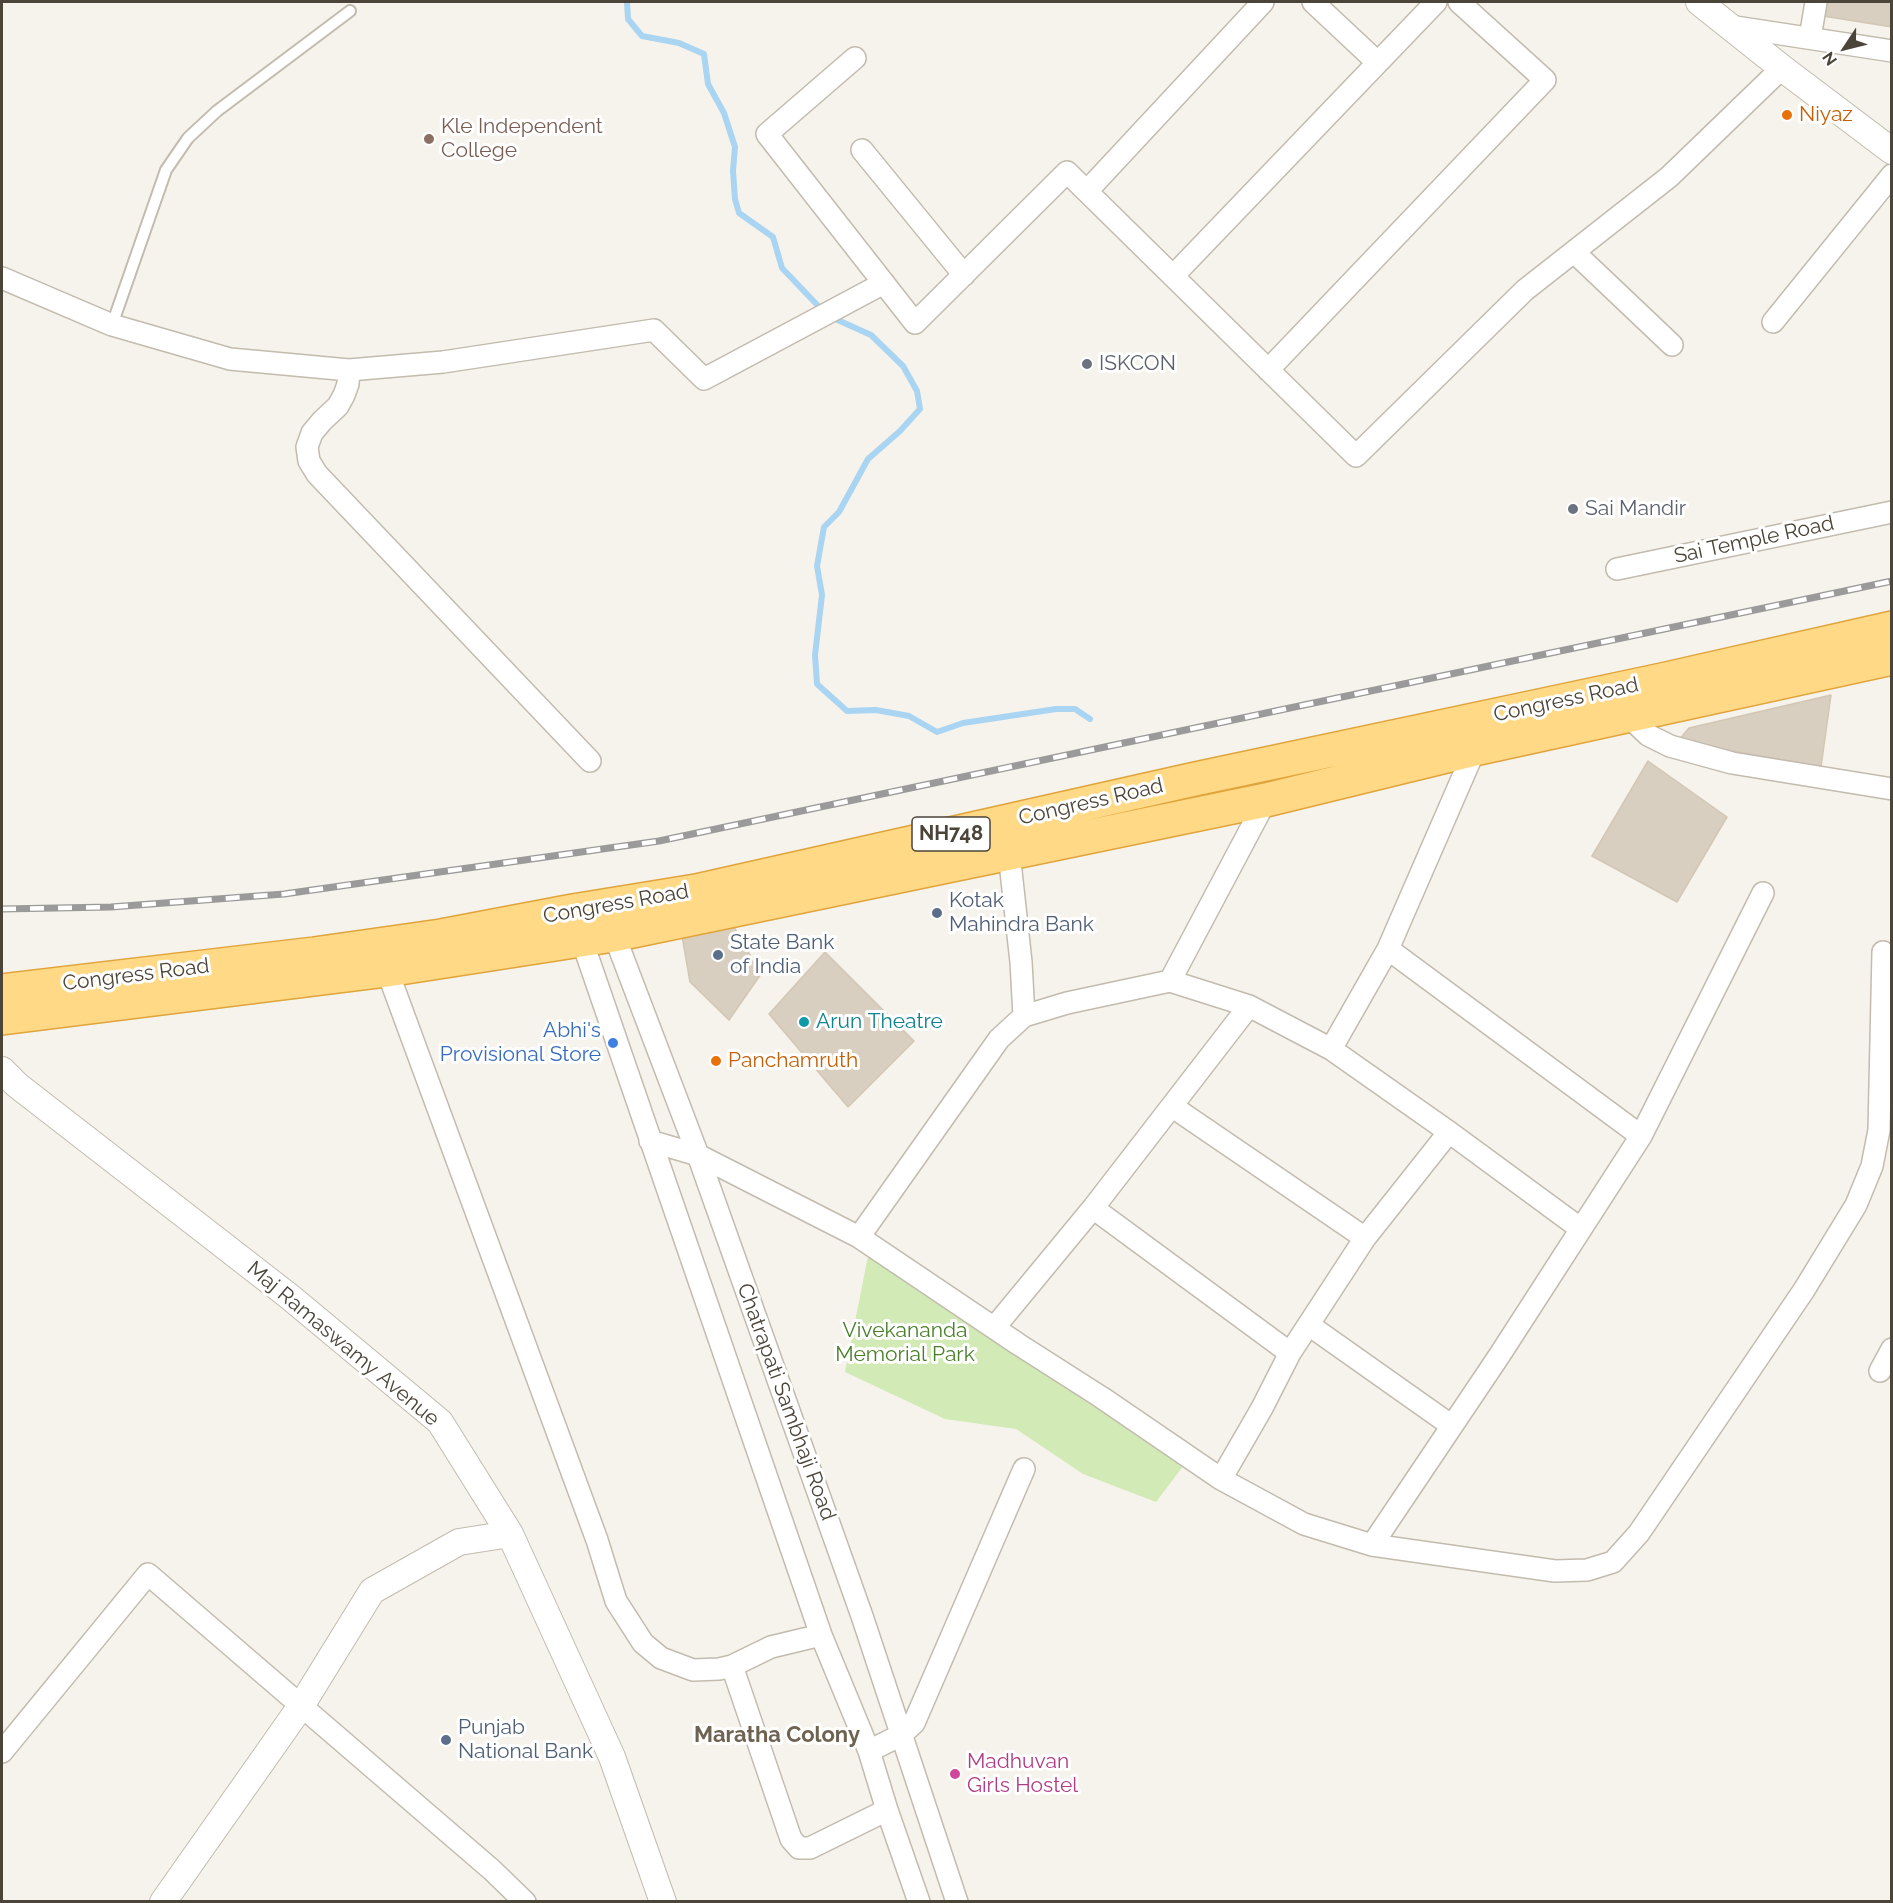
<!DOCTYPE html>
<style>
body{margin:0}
#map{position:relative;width:1893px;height:1903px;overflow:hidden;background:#f6f3ec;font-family:Raleway,sans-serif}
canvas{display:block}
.frame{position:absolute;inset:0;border:3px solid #4b4439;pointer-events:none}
.north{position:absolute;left:1815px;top:18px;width:60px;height:60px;-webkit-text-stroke:4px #fff;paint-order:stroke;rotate:235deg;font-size:16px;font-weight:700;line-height:24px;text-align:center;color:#4b4439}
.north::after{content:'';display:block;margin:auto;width:21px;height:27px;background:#4b4439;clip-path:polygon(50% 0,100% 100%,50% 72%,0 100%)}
</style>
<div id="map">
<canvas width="1893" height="1903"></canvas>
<div class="frame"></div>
<div class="north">N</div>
</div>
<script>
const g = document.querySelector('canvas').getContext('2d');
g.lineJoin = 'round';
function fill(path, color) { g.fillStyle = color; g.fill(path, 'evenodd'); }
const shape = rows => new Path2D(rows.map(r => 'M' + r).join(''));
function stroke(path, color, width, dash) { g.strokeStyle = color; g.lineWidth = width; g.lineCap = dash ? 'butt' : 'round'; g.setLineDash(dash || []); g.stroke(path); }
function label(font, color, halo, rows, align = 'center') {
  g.font = font + ' Raleway,sans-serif'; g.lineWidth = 6; g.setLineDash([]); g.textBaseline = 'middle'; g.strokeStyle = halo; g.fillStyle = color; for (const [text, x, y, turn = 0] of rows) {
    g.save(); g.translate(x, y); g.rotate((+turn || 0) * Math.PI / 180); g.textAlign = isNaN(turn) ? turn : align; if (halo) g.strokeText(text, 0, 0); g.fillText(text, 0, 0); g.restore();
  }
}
fill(shape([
 [868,1256,1184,1465,1156,1502,1083,1474,1016,1429,945,1419,845,1372]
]), '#d2eab5');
stroke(shape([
 [627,2,628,19,642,36,679,43,704,54,708,84,724,113,735,147,733,171,735,199,739,213,773,237,782,268,823,311],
 [831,317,871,335,903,366,917,391,920,409,900,431,868,459,839,512,824,527,817,566,822,595,815,655,817,684,847,711,876,710,909,716,937,732,963,723,1056,709,1075,709,1090,719]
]), '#a9d4f2', 6);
const building = shape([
 [1825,2,1892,2,1892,27,1823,16,1825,2],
 [1831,695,1821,767,1678,741,1689,728,1831,695],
 [1648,761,1727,817,1677,902,1592,856,1648,761],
 [733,925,761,974,729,1020,690,982,682,936,733,925],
 [825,952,914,1041,848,1107,769,1014,825,952]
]);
fill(building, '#d8cfc1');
stroke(building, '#d3c7b4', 1.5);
const service = shape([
 [112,325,166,170,188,138,217,111,350,11]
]);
const minor = shape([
 [1313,2,1377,62],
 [1729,26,1892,51],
 [1810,38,1816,2],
 [855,58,767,134,915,323,1067,172,1356,456,1525,290,1669,177,1782,68],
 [862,150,964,275],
 [1087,191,1263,2],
 [1574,252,1672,345],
 [1173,276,1436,2],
 [2,278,112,325,230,359,349,370,443,362,654,330,704,379,884,283],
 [1773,322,1892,175],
 [349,370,348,384,344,395,338,406,322,421,312,433,307,447,309,461,317,474,590,761],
 [1268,370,1545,80,1459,2],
 [1617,569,1892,512],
 [1628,716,1648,735,1670,746,1732,763,1892,789],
 [1009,853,1021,962,1024,1016],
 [610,924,698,1155,862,1616,957,1902],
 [578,929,821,1635,869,1751,887,1810,919,1902],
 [387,970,597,1540,616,1601,643,1643,661,1658,693,1670,719,1669,732,1666,771,1647,821,1635],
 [1170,981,1266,800],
 [1331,1049,1388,949,1475,749,1475,741],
 [1173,1107,1365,1238],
 [1641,1136,1763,893],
 [650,1141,698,1155,859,1237,999,1039,1024,1016,1067,1003,1170,981,1249,1006,1331,1049,1449,1132,1581,1229],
 [1093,1208,1290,1353],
 [859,1237,1018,1344,1101,1397,1221,1479,1304,1524,1372,1545,1555,1571,1587,1570,1613,1562,1639,1533,1804,1290,1856,1205,1872,1166,1879,1130,1883,952],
 [1309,1325,1452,1426],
 [994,1328,1093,1208,1249,1006],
 [1880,1371,1892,1349],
 [1221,1479,1262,1408,1290,1353,1365,1238,1449,1132],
 [1372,1545,1499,1356,1641,1136,1388,949],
 [732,1666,791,1839,799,1848,810,1848,887,1810],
 [869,1751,901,1735,914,1723,1024,1469],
 [2,1752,148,1574,492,1870,525,1902]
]);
const tertiary = shape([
 [1699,2,1782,68,1892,151],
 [2,1070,17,1085,290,1297,440,1422,510,1534,612,1757,663,1902],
 [163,1902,301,1706,372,1591,459,1542,510,1534]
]);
const trunk = shape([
 [2,991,314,954,441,936,573,911,696,891,1195,779,1662,680,1892,628],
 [2,1018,387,970,613,935,1266,800,1475,749,1892,658]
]);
stroke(service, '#c2bbae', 14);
stroke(minor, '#c2bbae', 24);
stroke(tertiary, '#c2bbae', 28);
stroke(trunk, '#e0a43c', 36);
stroke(service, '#fff', 10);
stroke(minor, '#fff', 21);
stroke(tertiary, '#fff', 26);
stroke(trunk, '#ffd985', 33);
const rail = shape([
 [2,909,111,907,284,894,659,841,1892,581]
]);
stroke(rail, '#9a9a9a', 7);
stroke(rail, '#fff', 4.5, [14]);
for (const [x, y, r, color] of [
 [1787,115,6,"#e8710a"],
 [429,139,6,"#8d6e63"],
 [1087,364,6,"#6b7280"],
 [1573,509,6,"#6b7280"],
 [937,913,6,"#5c6f8a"],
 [718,955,6,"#5c6f8a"],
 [804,1022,6,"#0f9aa8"],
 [613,1043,6,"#3f7fe0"],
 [716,1061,6,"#e8710a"],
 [446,1740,6,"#5c6f8a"],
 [955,1774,6,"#d1479c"]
]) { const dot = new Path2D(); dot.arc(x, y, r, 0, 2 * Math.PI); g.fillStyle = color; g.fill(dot); stroke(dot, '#fff', 2); }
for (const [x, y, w] of [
 [951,834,78]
]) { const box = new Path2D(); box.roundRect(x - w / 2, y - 17, w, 34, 4.5); g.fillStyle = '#fff'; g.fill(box); stroke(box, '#4b4439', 1.5); }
label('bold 20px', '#4b4439', null, [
 ["NH748",951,834]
]);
label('21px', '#c56008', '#fff', [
 ["Niyaz",1799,115],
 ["Panchamruth",728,1061]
], 'left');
label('21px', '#785e54', '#fff', [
 ["Kle Independent",441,127],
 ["College",441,151]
], 'left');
label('21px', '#5b616d', '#fff', [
 ["ISKCON",1099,364],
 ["Sai Mandir",1585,509]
], 'left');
label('21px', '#4b4439', '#fff', [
 ["Sai Temple Road",1754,540,-12],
 ["Congress Road",1566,700,-12],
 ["Congress Road",1091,802,-13],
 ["Congress Road",616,904,-10],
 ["Congress Road",136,975,-7],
 ["Maj Ramaswamy Avenue",343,1344,40],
 ["Chatrapati Sambhaji Road",786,1402,70]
]);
label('21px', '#4e5e75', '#fff', [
 ["Kotak",949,901],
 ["Mahindra Bank",949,925],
 ["State Bank",730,943],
 ["of India",730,967],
 ["Punjab",458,1728],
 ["National Bank",458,1752]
], 'left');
label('21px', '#0d838f', '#fff', [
 ["Arun Theatre",816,1022]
], 'left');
label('21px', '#366cbe', '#fff', [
 ["Abhi's",601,1031],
 ["Provisional Store",601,1055]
], 'right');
label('21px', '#4a7f2a', '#fff', [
 ["Vivekananda",905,1331],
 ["Memorial Park",905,1355]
]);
label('21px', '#b23c85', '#fff', [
 ["Madhuvan",967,1762],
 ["Girls Hostel",967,1786]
], 'left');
label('bold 22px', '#6e6250', '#fff', [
 ["Maratha Colony",777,1735]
]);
</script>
